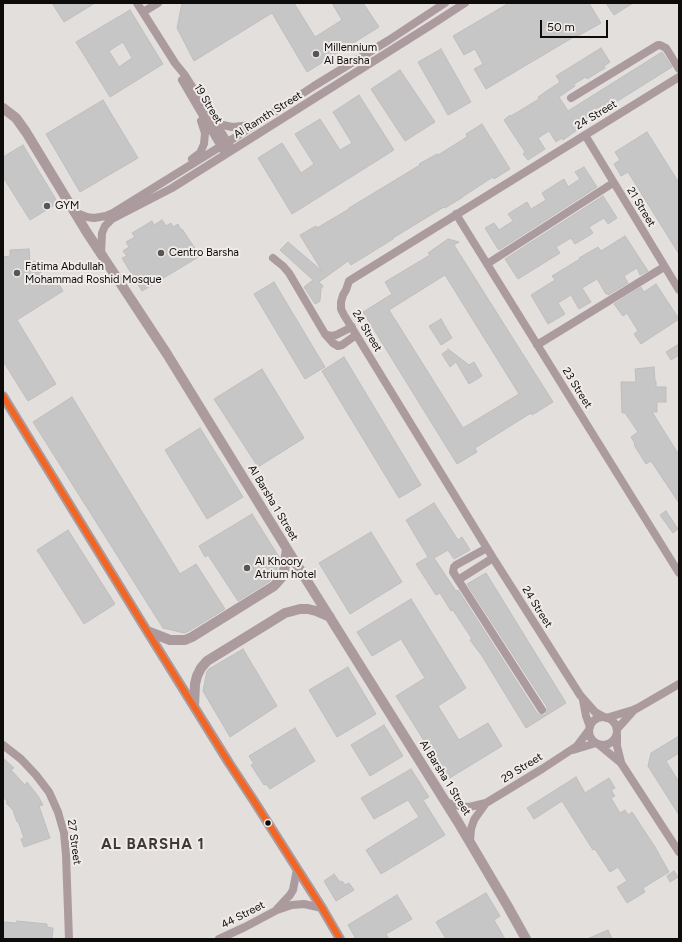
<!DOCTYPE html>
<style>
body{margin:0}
#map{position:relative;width:682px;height:942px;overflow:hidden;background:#e2dfdd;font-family:Figtree,sans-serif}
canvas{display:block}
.frame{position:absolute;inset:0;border:4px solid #0d0c0b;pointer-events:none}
.scale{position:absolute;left:540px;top:20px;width:68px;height:18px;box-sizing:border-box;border:2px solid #0d0c0b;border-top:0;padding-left:5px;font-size:12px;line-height:14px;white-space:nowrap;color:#0d0c0b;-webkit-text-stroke:3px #f0ebe9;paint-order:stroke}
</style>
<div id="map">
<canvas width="682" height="942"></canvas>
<div class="frame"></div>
<div class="scale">50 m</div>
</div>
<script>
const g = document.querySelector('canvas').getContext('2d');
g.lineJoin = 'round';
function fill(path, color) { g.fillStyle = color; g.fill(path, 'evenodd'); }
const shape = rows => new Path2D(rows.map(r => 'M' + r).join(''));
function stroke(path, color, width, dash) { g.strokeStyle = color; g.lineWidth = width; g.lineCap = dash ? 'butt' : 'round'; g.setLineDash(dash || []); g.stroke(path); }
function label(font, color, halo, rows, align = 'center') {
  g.font = font + ' Figtree,sans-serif'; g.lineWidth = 4; g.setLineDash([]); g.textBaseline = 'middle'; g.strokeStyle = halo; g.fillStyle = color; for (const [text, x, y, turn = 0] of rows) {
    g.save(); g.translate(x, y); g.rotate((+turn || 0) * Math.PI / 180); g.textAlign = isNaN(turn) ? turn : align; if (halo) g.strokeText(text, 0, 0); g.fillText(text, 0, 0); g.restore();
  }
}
const building = shape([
 [52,3,95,3,64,22,52,3],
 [182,3,294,3,315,37,342,20,332,3,363,3,379,27,307,72,272,13,194,61,177,28,182,3],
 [509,3,589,3,601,23,578,36,577,35,486,89,474,69,483,64,475,49,464,55,453,36,509,3],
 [606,3,633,3,614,15,606,3],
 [130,10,163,64,110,97,76,42,130,10],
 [123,42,132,58,119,67,109,51,123,42],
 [601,48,610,62,604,66,605,68,587,79,586,77,574,84,575,86,559,97,568,111,662,52,672,67,576,127,577,130,563,140,562,138,556,142,549,131,538,138,545,149,528,160,523,154,525,152,504,120,510,115,511,116,539,99,538,97,560,82,556,76,601,48],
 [441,49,471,102,448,115,418,62,441,49],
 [400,70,435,122,405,141,371,89,400,70],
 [359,95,394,150,292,214,258,158,282,143,301,173,314,164,295,134,320,119,340,150,352,143,333,112,359,95],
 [103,100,138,158,80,192,46,134,103,100],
 [482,124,510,169,494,179,493,177,462,197,463,197,445,208,444,207,393,238,393,239,351,265,348,261,319,282,323,286,321,289,320,301,315,304,304,287,313,280,280,250,288,242,322,271,300,235,316,226,317,228,349,209,349,208,420,165,419,164,437,154,438,155,467,137,466,134,482,124],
 [647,132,679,183,679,254,628,172,621,176,614,164,620,160,615,152,647,132],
 [23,145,58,203,30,220,3,177,3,157,23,145],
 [584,167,597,187,499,250,498,249,485,228,494,223,499,230,513,221,508,214,527,202,531,209,546,200,542,193,564,179,568,187,580,179,575,172,584,167],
 [603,196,617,218,608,224,604,218,589,227,593,233,575,244,571,238,556,247,560,253,518,279,505,259,603,196],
 [162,220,166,226,171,223,173,227,178,224,181,230,182,229,200,256,142,291,122,258,127,256,123,251,129,247,126,242,135,237,132,233,152,221,154,225,162,220],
 [625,236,648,271,640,275,637,268,624,276,628,283,608,295,607,293,606,294,597,279,582,288,591,302,579,309,571,295,558,303,565,314,548,324,531,295,555,280,552,276,580,259,579,258,598,247,601,251,625,236],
 [448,239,459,242,454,245,553,402,532,415,531,413,475,448,477,452,457,464,363,312,392,294,385,282,430,255,428,253,448,239],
 [445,275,519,394,463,428,389,310,445,275],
 [29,249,30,262,40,261,42,284,54,276,63,291,17,320,56,384,28,401,3,361,3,257,10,256,10,250,29,249],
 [274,282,325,367,305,379,254,294,274,282],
 [656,284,679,319,641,344,634,334,638,331,627,313,623,316,614,304,641,287,644,292,656,284],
 [441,319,452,338,441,345,429,326,441,319],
 [679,344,679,355,671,360,666,352,679,344],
 [448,349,469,365,474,362,482,376,469,384,456,362,450,367,442,354,448,350,448,349],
 [344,357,421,485,399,498,322,371,344,357],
 [654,367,655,381,656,381,656,387,666,387,666,402,657,402,657,412,652,412,679,455,679,503,651,461,646,464,634,445,635,444,631,437,638,432,625,413,622,413,621,382,636,382,635,369,654,367],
 [262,369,304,438,258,467,214,399,262,369],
 [72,397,180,574,196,564,225,609,189,631,184,633,163,628,33,422,72,397],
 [200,428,243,497,207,519,165,450,200,428],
 [434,503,458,540,462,537,470,550,454,559,448,550,434,558,456,591,458,590,537,713,540,715,545,715,547,712,547,707,467,584,486,573,566,703,526,728,482,656,470,640,472,639,453,610,451,611,440,593,436,595,416,564,428,557,406,520,434,503],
 [666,511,678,529,673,533,660,515,666,511],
 [252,514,279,557,276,575,270,581,238,601,208,555,205,557,199,546,252,514],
 [68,530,115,604,84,624,37,550,68,530],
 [371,532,402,582,350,614,319,563,371,532],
 [411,599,466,688,438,706,459,740,488,723,502,746,448,779,396,696,425,678,401,639,372,656,357,632,411,599],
 [243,649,277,706,230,737,203,691,207,671,209,669,243,649],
 [348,667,376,714,337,737,309,690,348,667],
 [384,725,403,756,370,776,351,745,384,725],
 [295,728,315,761,270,789,266,784,264,785,251,765,254,764,249,756,295,728],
 [679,736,679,753,666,761,679,782,679,815,648,766,651,753,679,736],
 [3,758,14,768,11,770,25,785,27,782,38,796,43,805,39,806,50,838,24,847,21,839,24,838,18,821,17,822,13,810,6,803,7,801,3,797,3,758],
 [411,769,429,797,423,800,445,835,381,874,366,850,419,817,408,800,374,819,361,798,411,769],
 [576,777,585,793,609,778,615,788,611,790,615,796,611,798,620,813,625,810,628,815,632,812,655,847,669,872,643,888,645,892,627,903,617,887,627,881,618,867,610,872,595,849,593,850,562,801,534,819,527,808,576,777],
 [674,871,678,877,670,882,667,876,674,871],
 [334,874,340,882,342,881,345,885,349,883,354,890,336,901,324,881,334,874],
 [486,893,500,916,494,920,505,939,446,939,436,922,486,893],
 [397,895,412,919,386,934,389,939,356,939,348,925,397,895],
 [17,921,47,924,47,927,53,928,52,939,3,939,3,922,17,923,17,921],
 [608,930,612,939,587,939,608,930]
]);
fill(building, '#c7c6c6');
stroke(building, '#bfbdbd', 1);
stroke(shape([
 [137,3,175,63,184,74,230,146],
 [143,12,158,3],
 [182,80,223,150],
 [571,98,658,45,660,45,666,48,679,69],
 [214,122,223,125,232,127,252,125],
 [585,135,679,290],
 [192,159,200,153,204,144,205,133,201,121],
 [74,212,87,217,94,218,106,216,113,213,239,135,314,86,389,40,445,3],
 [456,214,679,573],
 [101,254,102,233,105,226,112,219,172,188,431,25,465,3],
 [273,258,283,266,289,273,325,334,333,343,338,346,342,345,356,335],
 [487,264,613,183],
 [325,334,331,336,336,335,352,327],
 [537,345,664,267],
 [487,548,456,565,454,567,453,572,542,710],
 [458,580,493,558],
 [583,700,586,716,590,727],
 [604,717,595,712,580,695,493,558,344,315,341,309,341,302,343,295,346,290,349,281,679,77],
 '589 731a14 14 0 1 1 28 0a14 14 0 1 1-28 0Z',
 [606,718,636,709,679,684],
 [617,729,635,709],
 [617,735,617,746,621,762],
 [598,744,621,763,679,852],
 [3,745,21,759,36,775,49,792,58,812,64,833,66,855,69,939],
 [573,750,596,743],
 [445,802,459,806,469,807,486,803,542,769,577,746,589,730],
 [470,841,471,829,474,820,476,817,486,803],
 [277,909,290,895,293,890,297,869],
 [219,939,245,927,277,910,292,905,304,904,322,908]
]), '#ac9b9e', 8);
stroke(shape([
 [3,108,16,118,26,132,86,231,167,354,287,549,458,822,507,905,526,939],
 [3,396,147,631,229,763,254,801,322,908,340,939],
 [147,631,170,640,185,640,192,637,274,586,282,577,284,571,287,549],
 [194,706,195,684,197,676,201,668,207,661,285,613,300,609,308,609,316,611,330,617]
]), '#ac9b9e', 10);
stroke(shape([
 [3,396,147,631,229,763,254,801,322,908,340,939]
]), '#f26522', 6);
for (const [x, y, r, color] of [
 [316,54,4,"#585654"],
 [47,206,4,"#585654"],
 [161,253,4,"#585654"],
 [17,273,4,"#585654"],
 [247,568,4,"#585654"],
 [268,823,3.5,"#0d0c0b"]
]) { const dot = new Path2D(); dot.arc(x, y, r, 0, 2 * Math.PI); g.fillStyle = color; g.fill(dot); stroke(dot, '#f0ebe9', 1.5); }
label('11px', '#0d0c0b', '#f0ebe9', [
 ["Millennium",324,48],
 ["Al Barsha",324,61],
 ["GYM",55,206],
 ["Centro Barsha",169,253],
 ["Fatima Abdullah",25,267],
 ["Mohammad Roshid Mosque",25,280],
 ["Al Khoory",255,562],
 ["Atrium hotel",255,575]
], 'left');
label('11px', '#0d0c0b', '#f0ebe9', [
 ["19 Street",208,104,59],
 ["Al Ramth Street",268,115,-32],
 ["24 Street",596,115,-31],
 ["21 Street",641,207,59],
 ["24 Street",367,331,59],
 ["23 Street",577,388,58],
 ["Al Barsha 1 Street",273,503,59],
 ["24 Street",537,607,58],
 ["29 Street",522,768,-32],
 ["Al Barsha 1 Street",445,778,58],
 ["27 Street",74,842,82],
 ["44 Street",243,915,-27]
]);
g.letterSpacing = '1px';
label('bold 15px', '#3d3938', '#f0ebe9', [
 ["AL BARSHA 1",153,845]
]);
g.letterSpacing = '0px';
</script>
